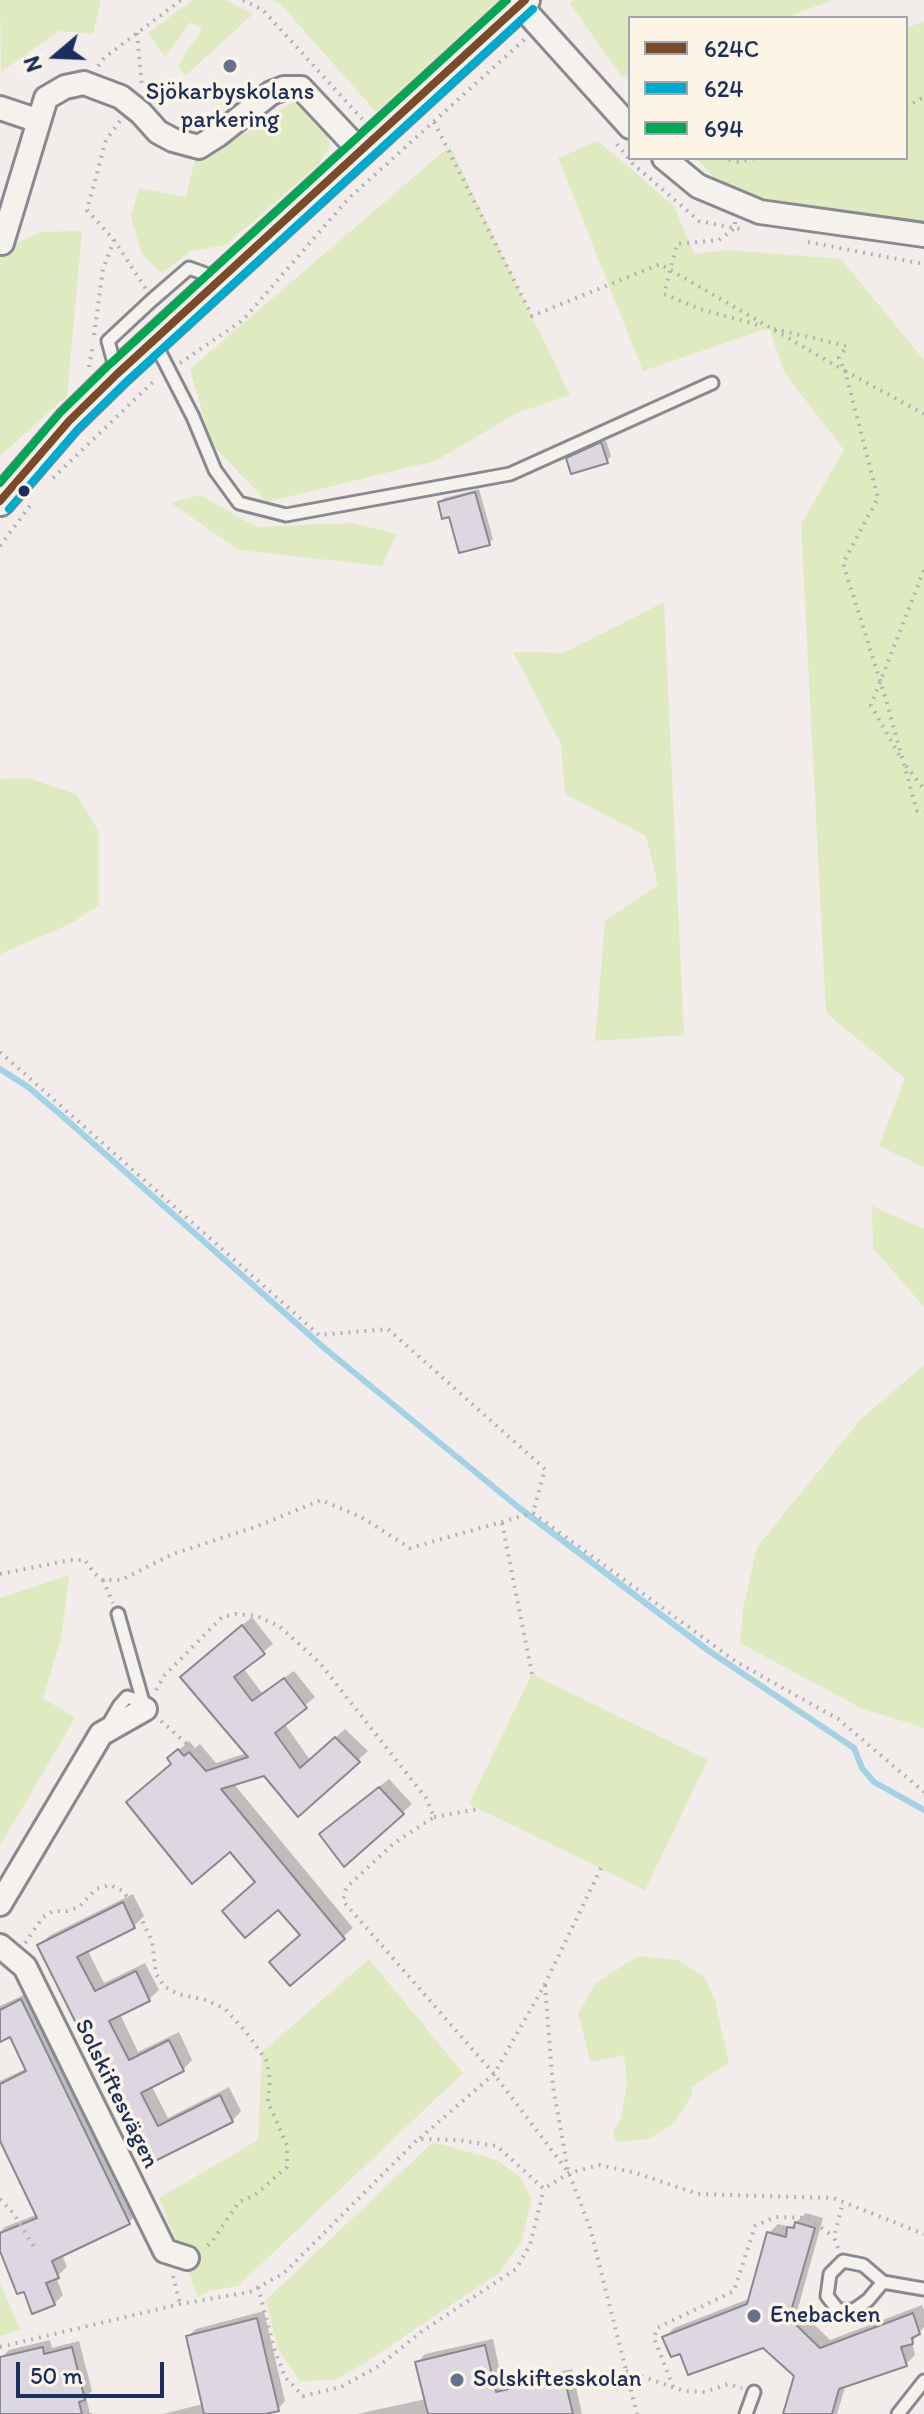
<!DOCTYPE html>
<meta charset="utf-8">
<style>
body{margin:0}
#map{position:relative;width:924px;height:2414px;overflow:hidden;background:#f2eceb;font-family:Itim,sans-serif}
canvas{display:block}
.legend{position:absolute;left:628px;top:16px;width:280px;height:144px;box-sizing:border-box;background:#fcf5e5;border:2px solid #a2a6af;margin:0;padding:10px 14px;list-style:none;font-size:24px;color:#1b2f5e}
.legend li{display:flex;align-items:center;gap:16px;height:40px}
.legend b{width:40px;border:2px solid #a2a6af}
.north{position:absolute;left:16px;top:16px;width:80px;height:80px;-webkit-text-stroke:6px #fcf5e5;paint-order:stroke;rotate:251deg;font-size:22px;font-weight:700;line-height:32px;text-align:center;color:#1b2f5e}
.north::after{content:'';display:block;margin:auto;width:28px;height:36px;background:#1b2f5e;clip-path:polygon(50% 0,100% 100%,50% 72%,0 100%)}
.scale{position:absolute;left:16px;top:2362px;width:148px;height:36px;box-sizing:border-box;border:4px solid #1b2f5e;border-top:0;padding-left:10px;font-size:24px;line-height:28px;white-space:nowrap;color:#1b2f5e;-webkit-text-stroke:6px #fcf5e5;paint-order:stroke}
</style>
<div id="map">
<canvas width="924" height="2414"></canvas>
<ul class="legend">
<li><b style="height:10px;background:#7a4b2a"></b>624C</li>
<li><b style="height:10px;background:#00a9ce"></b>624</li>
<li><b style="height:10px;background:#00a651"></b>694</li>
</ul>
<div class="north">N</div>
<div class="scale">50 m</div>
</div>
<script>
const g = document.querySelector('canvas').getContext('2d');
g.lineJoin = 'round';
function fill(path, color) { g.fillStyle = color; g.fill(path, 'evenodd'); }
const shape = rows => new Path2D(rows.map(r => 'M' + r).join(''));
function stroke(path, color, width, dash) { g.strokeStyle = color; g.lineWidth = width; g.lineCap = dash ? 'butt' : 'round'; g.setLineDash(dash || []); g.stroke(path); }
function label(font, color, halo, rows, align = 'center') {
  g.font = font + ' Itim,sans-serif'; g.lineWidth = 7; g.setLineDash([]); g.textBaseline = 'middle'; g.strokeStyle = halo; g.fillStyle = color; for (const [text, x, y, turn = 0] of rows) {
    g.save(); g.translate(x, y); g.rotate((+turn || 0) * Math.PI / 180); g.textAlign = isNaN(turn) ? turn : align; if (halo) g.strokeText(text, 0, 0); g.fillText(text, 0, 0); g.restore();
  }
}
fill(shape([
 [0,0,101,0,93,34,59,31,1,72],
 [193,0,226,0,253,14,185,76,178,65,202,29,191,22,165,57,148,33],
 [272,0,499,0,376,112,282,6],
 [573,0,833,0,784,18,630,18,630,74,622,77,570,4],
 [924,21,924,228,781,207,722,186,696,158,906,158,906,28],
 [294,101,323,118,330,146,319,164,226,245,191,251,162,273,142,254,131,217,139,188,186,197,195,160,244,134],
 [598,141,674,206,694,254,727,250,841,259,924,360,924,1167,879,1146,905,1078,826,1013,801,524,844,450,784,372,769,328,643,371,558,158],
 [450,146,570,395,517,413,435,461,267,502,211,443,190,369],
 [82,231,67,396,0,456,0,250,41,232],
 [200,495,256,527,352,523,397,534,382,566,239,550,171,503],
 [664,602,684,1035,595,1041,605,921,658,885,646,836,565,794,561,744,513,652,564,653],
 [28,778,76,794,99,832,99,905,72,923,0,954,0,779],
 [872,1206,924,1229,924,1307,873,1248],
 [924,1365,924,1728,861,1708,740,1643,743,1609,757,1547,861,1419],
 [69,1575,61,1639,43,1698,75,1718,0,1846,0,1598],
 [532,1674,708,1760,645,1890,469,1804],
 [638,1956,678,1960,704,1977,715,2000,729,2063,691,2087,693,2093,675,2122,649,2139,616,2142,613,2132,621,2118,627,2084,624,2055,591,2062,578,2014,596,1983],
 [369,1959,463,2073,238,2286,210,2291,198,2297,159,2198,258,2140,262,2052],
 [433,2142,497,2160,520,2177,532,2199,521,2243,499,2273,363,2364,335,2380,300,2381,278,2349,266,2300],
 [0,2284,21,2330,0,2336]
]), '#e0eac1');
fill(shape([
 [606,440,611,456,607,461,568,459],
 [479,489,493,539,489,543,451,515,440,502,444,498],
 [252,1617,273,1644,243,1668,262,1693,294,1671,315,1697,284,1723,310,1760,345,1729,368,1751,299,1814,264,1773,233,1783,353,1928,290,1983,302,1934,258,1881,169,1759,189,1741,195,1748,200,1744,216,1763,247,1753,192,1668],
 [389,1779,412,1804,402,1813,331,1824],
 [133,1894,144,1916,134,1926,87,1949,104,1983,145,1963,159,1990,149,1999,120,2014,138,2052,179,2032,192,2060,183,2070,151,2085,168,2118,229,2087,241,2111,232,2121,148,2163,40,1945,49,1936],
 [30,1992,138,2213,129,2222,62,2254,67,2267,56,2277,63,2295,54,2304,25,2289,0,2246,0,2232,5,2227,38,2214,0,2137,0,2081,27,2068,11,2034,0,2040,0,2006],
 [806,2213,823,2218,798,2308,830,2340,922,2305,924,2310,924,2327,912,2342,915,2355,906,2364,846,2384,837,2414,786,2414,797,2375,764,2346,681,2351,665,2337,674,2328,751,2298,769,2233,778,2224,791,2227],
 [264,2311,285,2401,278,2409,257,2414,163,2414,203,2404,188,2336,196,2329],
 [493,2339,503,2385,572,2369,582,2414,357,2414,426,2399,418,2362,425,2354],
 [50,2340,52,2348,79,2341,92,2391,86,2396,90,2414,0,2414,1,2358,9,2350]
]), '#0003');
stroke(shape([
 [0,1069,28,1087,60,1114,323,1347,518,1507,709,1651,854,1748,862,1768,874,1782,924,1810]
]), '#a3d1e5', 6);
const building = shape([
 [601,442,608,463,571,474,566,458,601,442],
 [475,492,490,545,459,553,449,517,442,519,438,502,475,492],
 [242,1625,265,1654,234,1677,252,1701,284,1678,307,1708,275,1733,300,1768,335,1737,360,1762,298,1817,264,1776,221,1789,345,1939,290,1986,269,1962,300,1935,278,1910,245,1938,222,1911,255,1882,230,1852,192,1884,126,1802,171,1764,167,1758,178,1749,184,1756,189,1752,206,1771,248,1757,180,1677,242,1625],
 [379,1787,404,1814,344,1867,319,1834,379,1787],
 [123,1902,135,1928,77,1957,95,1991,136,1971,150,2001,109,2021,129,2060,169,2040,184,2071,141,2093,158,2126,220,2095,233,2122,147,2165,37,1945,123,1902],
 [21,1999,130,2224,52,2261,59,2278,46,2283,55,2305,32,2314,24,2292,17,2294,0,2251,0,2233,37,2218,0,2141,0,2084,26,2071,10,2037,0,2042,0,2010,21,1999],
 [795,2222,815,2228,789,2318,820,2348,913,2313,920,2334,912,2338,913,2344,901,2347,907,2366,839,2389,832,2414,783,2414,794,2376,763,2348,688,2375,680,2354,671,2357,662,2337,747,2304,767,2232,786,2237,787,2227,794,2228,795,2222],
 [257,2318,279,2411,265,2414,204,2414,186,2336,257,2318],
 [485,2345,496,2392,564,2376,573,2414,428,2414,415,2362,485,2345],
 [43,2347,44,2354,72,2347,85,2400,79,2402,82,2414,0,2414,0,2357,43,2347]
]);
fill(building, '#ddd7e1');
stroke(building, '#888991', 2);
const service = shape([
 [154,341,193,417,215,470,239,503,286,515,510,474,712,383],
 [116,370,108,341,152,300,189,268,219,279],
 [118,1614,145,1709],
 [108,1725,119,1706,127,1697,144,1702],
 [883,2282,868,2300,854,2310,838,2310,827,2296,830,2274,843,2261,863,2265,883,2282,924,2289],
 [746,2414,754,2392],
 [898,2414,924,2381]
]);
const minor = shape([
 [520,5,630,127],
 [0,108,39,121],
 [664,158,698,186,760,212,924,235],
 [2,243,46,98,65,87,84,83,121,97,141,113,158,132,173,140,199,147,218,135,271,93,284,88,301,88,360,151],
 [0,1904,101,1734,145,1709],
 [0,1946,25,1967,165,2251,187,2258]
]);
const tertiary = shape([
 [0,501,69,421,117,374,525,0]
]);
stroke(service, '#888991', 17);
stroke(minor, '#888991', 28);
stroke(tertiary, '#888991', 34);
stroke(shape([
 [243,0,263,10,362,119],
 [137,33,142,87],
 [98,66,104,58,181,0],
 [906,107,924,97],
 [120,121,106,140,87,210,114,240,146,289],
 [434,122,532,316,660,264,845,371,878,498,843,563,886,700,917,811,924,812],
 [617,144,632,163,699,221,745,230],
 [721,158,739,162,755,158],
 [735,222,735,228,719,240,677,244,664,294,700,309,762,326],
 [808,242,924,264],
 [774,329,847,346,839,358,845,371,924,414],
 [94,335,103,269,114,240],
 [180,363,243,320,348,199,525,39],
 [89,367,93,344],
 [53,478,156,379],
 [0,546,32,503],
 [899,755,871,705,924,570],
 [906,766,924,789],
 [0,1052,319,1335,388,1329,545,1469,533,1513],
 [533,1513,735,1661,838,1719,924,1792],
 [502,1523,532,1674],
 [0,1574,70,1560,85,1560,94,1573,103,1580,121,1580,173,1554,258,1526,321,1500,361,1517,410,1548,533,1513],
 [103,1580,113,1603],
 [156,1690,164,1676,222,1617,236,1614,257,1616,279,1626,319,1662,426,1798,434,1817,394,1843,346,1888,343,1901,494,2074,569,2173,590,2228,637,2414],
 [161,1721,188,1745],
 [434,1817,478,1809],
 [25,1943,43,1917,53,1911,67,1911,79,1907,96,1889,110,1885,123,1891,139,1914,152,1941,156,1974,165,1987,178,1994,206,2000,225,2009,246,2032,266,2060,270,2079,268,2102,287,2145,287,2167,255,2195,239,2202,211,2243,203,2248],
 [545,1985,553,2087,568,2170],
 [420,2138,494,2074,545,1984,601,1868],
 [0,2199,14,2214,36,2250],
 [838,2248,834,2237,843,2202],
 [173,2276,180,2304],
 [258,2287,275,2351,285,2377,303,2396,341,2387,379,2366,421,2332,516,2269,530,2245,544,2189],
 [0,2347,180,2304,250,2292,284,2273,418,2139,458,2140,497,2146,544,2189,569,2173,600,2165,636,2173,698,2194,833,2198,924,2234],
 [626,2371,684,2391,705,2392,728,2384,742,2388],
 [673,2387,654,2338,657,2328,734,2291,755,2226,775,2217,808,2218,834,2237],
 [90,2413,90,2414]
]), '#b1b2b5', 4, [2, 6]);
stroke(service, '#f5f1ec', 11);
stroke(minor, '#f5f1ec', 22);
stroke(tertiary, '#f5f1ec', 28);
stroke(shape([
 [0,501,69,421,117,374,525,0]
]), '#7a4b2a', 8);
stroke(shape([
 [9,509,78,429,125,383,533,9]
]), '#00a9ce', 8);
stroke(shape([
 [0,483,60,413,109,365,507,0]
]), '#00a651', 8);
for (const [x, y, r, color] of [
 [230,66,8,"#66718f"],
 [24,491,7,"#1b2f5e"],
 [754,2316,8,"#66718f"],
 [457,2380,8,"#66718f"]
]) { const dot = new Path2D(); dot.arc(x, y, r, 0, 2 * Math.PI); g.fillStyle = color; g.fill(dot); stroke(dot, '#fcf5e5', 3); }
label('24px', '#1b2f5e', '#fcf5e5', [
 ["Sjökarbyskolans",230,93,"center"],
 ["parkering",230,121,"center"],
 ["Enebacken",770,2316],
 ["Solskiftesskolan",473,2380]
], 'left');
label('24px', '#1b2f5e', '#fcf5e5', [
 ["Solskiftesvägen",116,2094,64]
]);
</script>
